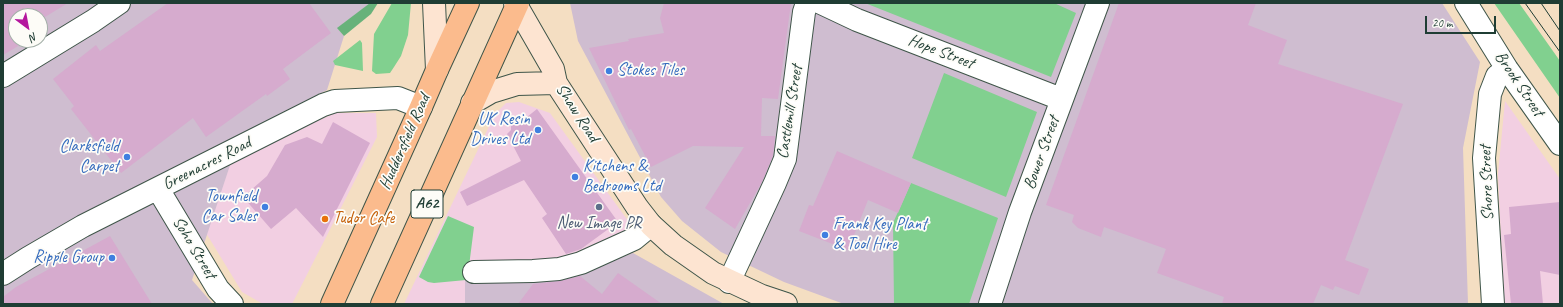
<!DOCTYPE html>
<style>
body{margin:0}
#map{position:relative;width:1563px;height:307px;overflow:hidden;background:#f4dec2;font-family:Caveat,sans-serif}
canvas{display:block}
.frame{position:absolute;inset:0;border:4px solid #1f3d34;pointer-events:none}
.north{position:absolute;left:8px;top:8px;width:40px;height:40px;box-sizing:border-box;background:#fdfcf7;border:1px solid #a4b0a9;border-radius:50%;rotate:148deg;font-size:11px;font-weight:700;line-height:16px;text-align:center;color:#1f3d34}
.north::after{content:'';display:block;margin:auto;width:14px;height:18px;background:#b5179e;clip-path:polygon(50% 0,100% 100%,50% 72%,0 100%)}
.scale{position:absolute;left:1425px;top:16px;width:71px;height:18px;box-sizing:border-box;border:2px solid #1f3d34;border-top:0;padding-left:5px;font-size:12px;line-height:14px;white-space:nowrap;color:#1f3d34;-webkit-text-stroke:3px #fdfcf7;paint-order:stroke}
</style>
<div id="map">
<canvas width="1563" height="307"></canvas>
<div class="frame"></div>
<div class="north">N</div>
<div class="scale">20 m</div>
</div>
<script>
const g = document.querySelector('canvas').getContext('2d');
g.lineJoin = 'round';
function fill(path, color) { g.fillStyle = color; g.fill(path, 'evenodd'); }
const shape = rows => new Path2D(rows.map(r => 'M' + r).join(''));
function stroke(path, color, width, dash) { g.strokeStyle = color; g.lineWidth = width; g.lineCap = dash ? 'butt' : 'round'; g.setLineDash(dash || []); g.stroke(path); }
function label(font, color, halo, rows, align = 'center') {
  g.font = font + ' Caveat,sans-serif'; g.lineWidth = 3.5; g.setLineDash([]); g.textBaseline = 'middle'; g.strokeStyle = halo; g.fillStyle = color; for (const [text, x, y, turn = 0] of rows) {
    g.save(); g.translate(x, y); g.rotate((+turn || 0) * Math.PI / 180); g.textAlign = isNaN(turn) ? turn : align; if (halo) g.strokeText(text, 0, 0); g.fillText(text, 0, 0); g.restore();
  }
}
fill(shape([
 [1505,101,1560,179,1560,304,1504,304,1498,174],
 [519,102,550,113,634,229,633,253,580,273,465,274,465,304,404,304,495,114,506,103],
 [335,113,376,113,377,137,292,304,263,304,242,292,192,210,200,184,261,145]
]), '#f2cfe2');
fill(shape([
 [3,3,370,3,370,4,338,28,344,36,327,90,240,135,192,280,213,304,3,304],
 [16,16,40,16,40,40,16,40],
 [570,3,1442,3,1480,62,1463,148,1468,304,844,304,784,282,721,252,682,221,661,197,578,41],
 [633,253,724,304,465,304,465,274,580,273]
]), '#cfbdd0');
fill(shape([
 [392,3,411,3,408,35,401,56,394,67,390,73,376,74,372,71,374,34],
 [865,3,1054,3,1076,13,1051,77],
 [1494,3,1519,3,1560,61,1560,98],
 [360,40,362,43,363,71,335,65,333,61],
 [944,73,1037,112,1006,197,912,158],
 [911,183,998,218,969,304,894,304,893,223],
 [448,216,474,227,468,274,465,274,466,280,434,283,428,282,419,277]
]), '#81d08f');
fill(shape([
 [370,3,378,3,371,14,344,36,337,28]
]), '#68b27a');
fill(shape([
 [3,3,68,3,40,20,40,16,16,16,16,40,24,40,25,42,3,55],
 [168,3,309,3,331,33,283,69,290,79,267,96,266,94,206,137,193,118,121,173,71,109,74,106,53,79,96,45,100,51],
 [664,3,791,3,778,99,762,98,761,136,775,136,773,156,762,182,735,229,705,208,744,147,693,146,651,167,631,129,629,130,589,48,629,41,628,39,664,33,660,18],
 [1119,3,1256,3,1248,25,1287,40,1278,64,1403,104,1345,260,1369,269,1359,295,1335,286,1333,290,1321,285,1313,304,1222,304,1224,297,1157,273,1166,249,1104,227,1101,237,1078,228,1072,222,1074,215,1046,205],
 [537,109,618,222,581,249,566,254,542,218,547,214,524,180,467,206,460,192,521,161,507,134,511,130,511,116,527,117],
 [333,122,370,143,323,237,296,208,271,229,243,197,267,176,285,145,307,137,322,144],
 [837,151,911,183,898,213,868,200,848,250,799,231,809,205,813,206],
 [1560,202,1560,275,1540,271,1543,304,1511,304,1504,235,1511,234,1509,207],
 [110,236,152,304,3,304,3,297,16,287],
 [618,273,662,304,518,304,533,284,560,281,580,276,602,294]
]), '#d6abce');
const minor = shape([
 [821,3,857,20,1061,99],
 [1466,3,1507,69,1560,144],
 [3,76,93,21,119,3],
 [474,272,533,271,559,269,581,263,634,239,651,225],
 [729,282,775,183,785,159,804,12,807,3],
 [990,304,1020,212,1098,3],
 [1493,304,1484,158,1490,94,1497,76,1507,69]
]);
const tertiary = shape([
 [158,189,218,289,232,304],
 [3,274,28,258,83,226,323,105,335,101,398,98,421,107]
]);
const secondary = shape([
 [434,3,437,70],
 [515,3,553,69,556,83,637,207,651,225,673,245,713,273,762,296,786,304],
 [472,103,491,92,517,84,556,83]
]);
const primary = shape([
 [332,304,421,107,437,70,468,3],
 [382,304,518,3]
]);
stroke(minor, '#3f5549', 24);
stroke(tertiary, '#3f5549', 24);
stroke(secondary, '#3f5549', 24);
stroke(primary, '#3f5549', 24);
stroke(minor, '#fff', 22);
stroke(tertiary, '#fff', 22);
stroke(secondary, '#fde4d1', 22);
stroke(primary, '#fbbb8d', 22);
stroke(shape([
 [1525,3,1560,52],
 [1541,3,1560,31]
]), '#1f3d34', 1);
for (const [x, y, r, color] of [
 [609,71,4,"#3f7fe0"],
 [538,130,4,"#3f7fe0"],
 [127,157,4,"#3f7fe0"],
 [575,177,4,"#3f7fe0"],
 [265,207,4,"#3f7fe0"],
 [599,207,4,"#5c6f8a"],
 [325,219,4,"#e8710a"],
 [825,235,4,"#3f7fe0"],
 [112,258,4,"#3f7fe0"]
]) { const dot = new Path2D(); dot.arc(x, y, r, 0, 2 * Math.PI); g.fillStyle = color; g.fill(dot); stroke(dot, '#fdfcf7', 1.5); }
for (const [x, y, w] of [
 [427,204,32]
]) { const box = new Path2D(); box.roundRect(x - w / 2, y - 14, w, 28, 3); g.fillStyle = '#fdfcf7'; g.fill(box); stroke(box, '#1f3d34', 1); }
label('bold 16px', '#1f3d34', null, [
 ["A62",427,204]
]);
label('17px', '#1f3d34', '#fdfcf7', [
 ["Hope Street",941,52,21],
 ["Brook Street",1519,84,56],
 ["Castlemill Street",790,112,-81],
 ["Shaw Road",577,113,57],
 ["Huddersfield Road",405,142,-66],
 ["Bower Street",1042,153,-70],
 ["Greenacres Road",207,164,-27],
 ["Shore Street",1487,183,-92],
 ["Soho Street",194,248,59]
]);
label('17px', '#366cbe', '#fdfcf7', [
 ["Stokes Tiles",617,71,"left"],
 ["UK Resin",530,120],
 ["Drives Ltd",530,140],
 ["Clarksfield",119,147],
 ["Carpet",119,167],
 ["Kitchens &",583,167,"left"],
 ["Bedrooms Ltd",583,187,"left"],
 ["Townfield",257,197],
 ["Car Sales",257,217],
 ["Frank Key Plant",833,225,"left"],
 ["& Tool Hire",833,245,"left"],
 ["Ripple Group",104,258]
], 'right');
label('17px', '#c56008', '#fdfcf7', [
 ["Tudor Cafe",333,219]
], 'left');
label('17px', '#4e5e75', '#fdfcf7', [
 ["New Image PR",599,224]
]);
</script>
